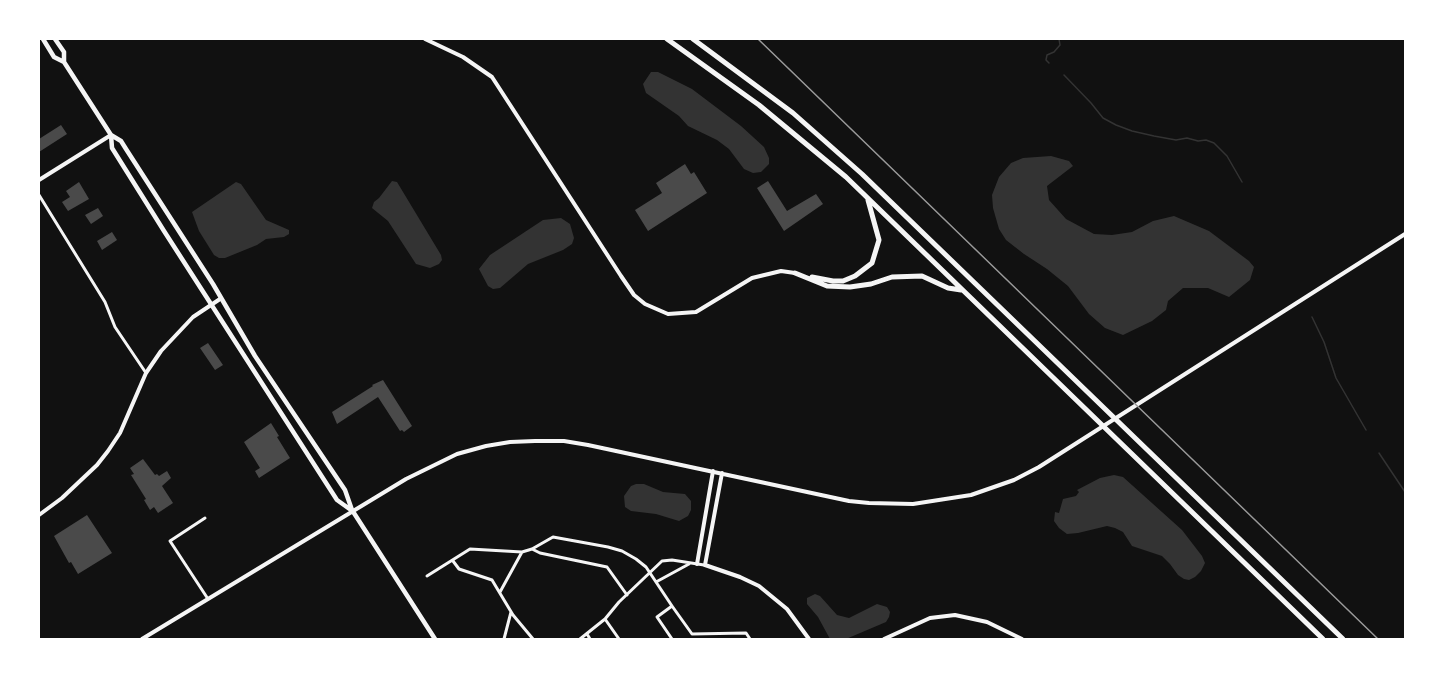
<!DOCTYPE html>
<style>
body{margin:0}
#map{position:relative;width:1444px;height:678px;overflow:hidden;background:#111;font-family:Lato,sans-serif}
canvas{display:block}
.frame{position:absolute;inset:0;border:40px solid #fff;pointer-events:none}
</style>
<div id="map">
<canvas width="1444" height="678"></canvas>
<div class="frame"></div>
</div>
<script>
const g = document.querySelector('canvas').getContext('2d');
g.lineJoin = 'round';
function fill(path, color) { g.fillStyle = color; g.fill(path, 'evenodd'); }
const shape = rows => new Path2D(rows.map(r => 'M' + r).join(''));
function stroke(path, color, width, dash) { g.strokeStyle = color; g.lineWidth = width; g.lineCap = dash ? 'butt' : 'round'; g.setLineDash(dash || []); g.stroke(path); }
fill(shape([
 [651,72,658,72,692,89,741,126,764,147,769,158,769,164,761,172,753,173,744,169,729,149,717,140,688,126,679,116,646,93,643,84],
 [1051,156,1069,161,1073,166,1047,186,1049,200,1066,219,1094,234,1112,235,1132,232,1153,221,1174,216,1209,231,1249,261,1254,267,1250,280,1229,297,1208,288,1183,288,1168,301,1166,310,1152,321,1123,335,1105,328,1089,314,1068,286,1047,269,1024,254,1006,240,999,229,993,208,992,195,999,177,1011,163,1023,158],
 [392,181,397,182,441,255,442,260,439,264,430,268,416,264,388,221,372,208,374,202,379,198],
 [236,182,241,184,266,220,289,230,289,234,284,237,266,239,257,245,225,258,219,258,214,255,199,231,192,212],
 [561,218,570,224,574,238,572,244,563,250,528,264,500,288,493,289,488,286,479,269,490,255,543,220],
 [1114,475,1123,477,1182,530,1202,556,1205,563,1201,571,1195,577,1189,580,1184,579,1178,575,1170,564,1162,556,1132,546,1123,532,1115,528,1107,526,1078,533,1067,534,1059,528,1054,521,1055,512,1059,513,1063,499,1076,496,1079,492,1077,490,1100,478],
 [636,484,644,484,663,492,685,494,691,501,691,510,688,516,679,521,656,514,631,511,625,507,624,496,631,486],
 [815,594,820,596,837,615,849,618,877,604,887,607,890,612,889,617,886,622,846,639,830,639,818,617,807,604,807,598]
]), '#333');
stroke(shape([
 [1049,63,1046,60,1047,55,1054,52,1060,45,1059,39],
 [1064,75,1091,103,1103,118,1116,125,1132,131,1154,136,1176,140,1187,138,1198,141,1206,140,1214,143,1227,156,1242,182],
 [1312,317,1324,342,1336,378,1366,430],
 [1379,453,1405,492]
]), '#333', 1.5);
fill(shape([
 [61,125,67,134,39,152,39,139],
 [685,164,691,174,694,172,707,193,648,231,635,210,662,193,656,183],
 [768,181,787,211,816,194,823,204,784,231,757,188],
 [79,182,89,199,68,211,62,202,70,197,66,191],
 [98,208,103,216,91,224,85,215],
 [112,232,117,240,102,250,97,241],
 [208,343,223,365,215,370,200,348],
 [383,380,412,426,404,432,402,430,400,431,378,397,337,424,332,412,373,386,372,385],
 [271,423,279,436,277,437,290,458,259,478,255,471,260,468,244,442],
 [143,459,155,475,157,474,159,476,167,471,171,478,162,486,173,503,158,513,154,507,150,510,144,500,146,499,131,475,134,474,130,468],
 [87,515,112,553,78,574,71,562,69,563,54,536]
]), '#4a4a4a');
stroke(shape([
 [39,195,105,302,115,327,146,373],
 [205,518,170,541,208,599],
 [532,549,540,553,607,567,627,595],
 [453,561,459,569,492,580,513,615,533,639],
 [427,576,470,549,522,552,532,549,553,537,608,547,622,551,636,559,646,567,672,606],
 [656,582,689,564],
 [500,592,522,552],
 [605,619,619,639],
 [587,634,590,639],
 [504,639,511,612],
 [580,639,605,619,619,602,662,561,672,560,704,565],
 [672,639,657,617,672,606,692,634,746,633,750,639]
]), '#f5f5f5', 3);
stroke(shape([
 [425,39,463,57,492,77,621,276,634,295,645,304,668,314,696,312,752,278,781,271,795,273],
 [39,180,111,135],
 [722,473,705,565,740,577,759,586,787,609,809,639],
 [39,515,62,498,97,465,108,451,120,433,146,373,161,351,193,317,220,299],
 [697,564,713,471],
 [142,639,406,479,457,454,486,446,510,442,535,441,564,441,588,445,849,501,869,503,913,504,971,495,1014,480,1039,467,1405,234],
 [884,639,930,618,955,615,987,622,1022,639]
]), '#f5f5f5', 4);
stroke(shape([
 [43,39,54,57,64,62],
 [55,39,64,52,64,62,111,135,121,141,126,149,213,284,255,356,345,490,352,510,435,639],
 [111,135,112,148,164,231,337,500,351,510]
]), '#f5f5f5', 4.5);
stroke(shape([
 [667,39,759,105,846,177,1323,639],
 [693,39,793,113,862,174,1343,639],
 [795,273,827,286,850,287,871,284,892,277,922,276,948,288,961,290],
 [812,277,833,281,843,281,855,276,872,263,879,240,868,200]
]), '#f5f5f5', 5);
stroke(shape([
 [758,39,1378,639]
]), '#9a9a9a', 1.5);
</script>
